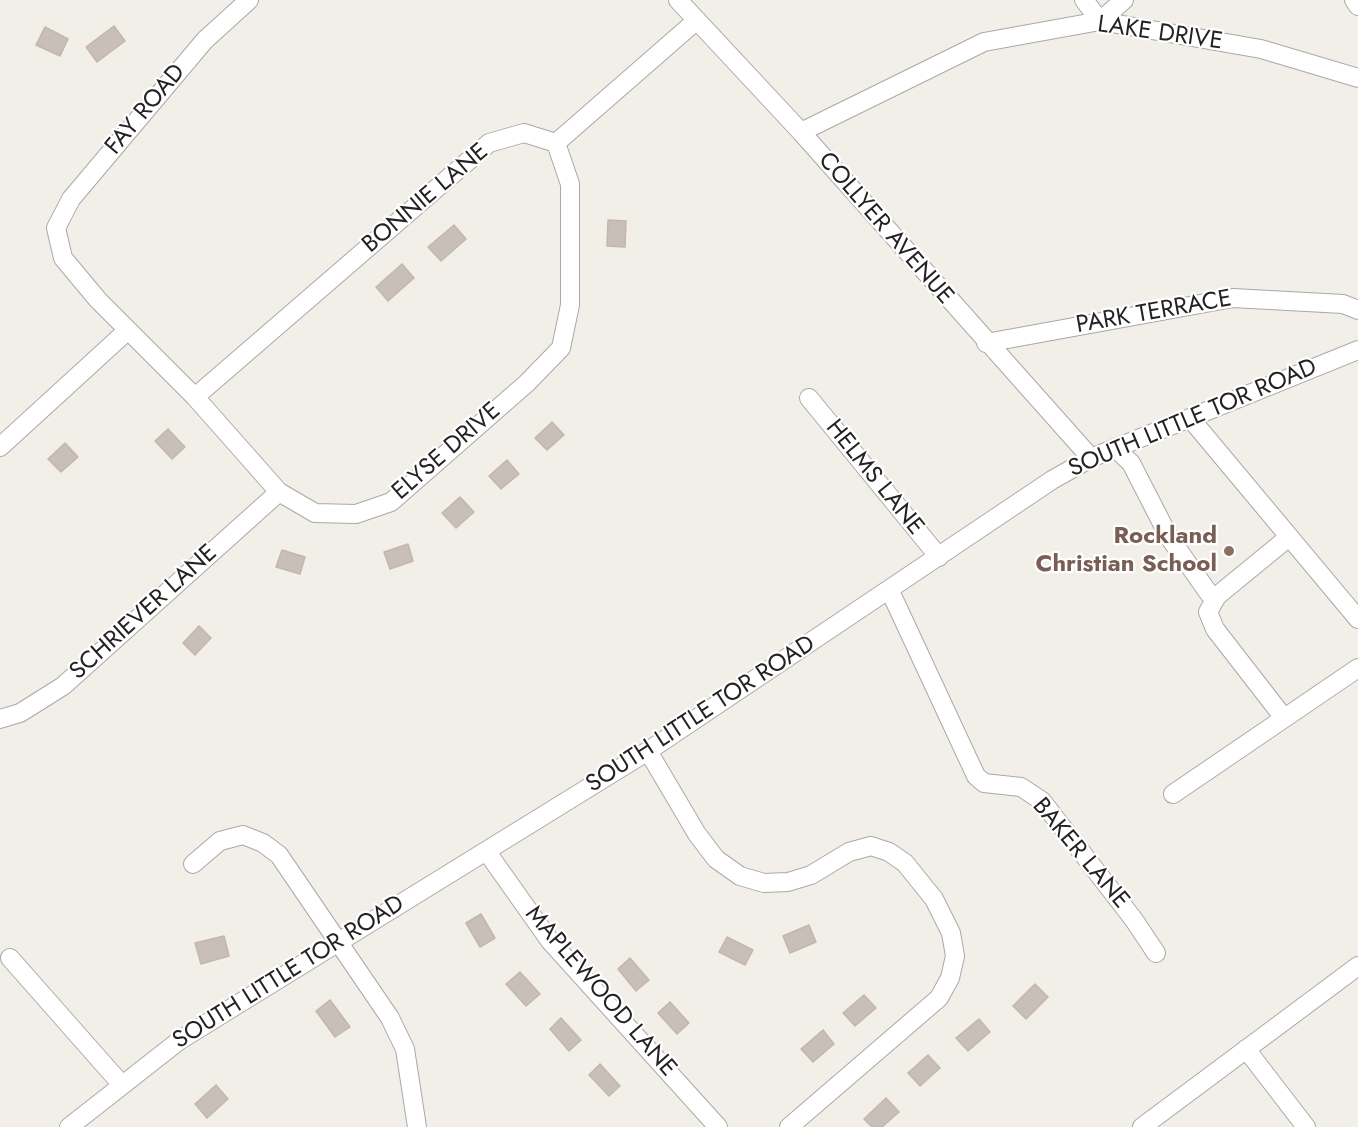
<!DOCTYPE html>
<style>
body{margin:0}
canvas{display:block;background:#f2efe9}
</style>
<canvas width="1358" height="1127"></canvas>
<script>
const g = document.querySelector('canvas').getContext('2d');
g.lineJoin = 'round';
function fill(path, color) { g.fillStyle = color; g.fill(path, 'evenodd'); }
const shape = rows => new Path2D(rows.map(r => 'M' + r).join(''));
function stroke(path, color, width, dash) { g.strokeStyle = color; g.lineWidth = width; g.lineCap = dash ? 'butt' : 'round'; g.setLineDash(dash || []); g.stroke(path); }
function label(font, color, halo, rows, align = 'center') {
  g.font = font + ' Jost,sans-serif'; g.lineWidth = 4.5; g.setLineDash([]); g.textBaseline = 'middle'; g.strokeStyle = halo; g.fillStyle = color; for (const [text, x, y, turn = 0] of rows) {
    g.save(); g.translate(x, y); g.rotate((+turn || 0) * Math.PI / 180); g.textAlign = isNaN(turn) ? turn : align; if (halo) g.strokeText(text, 0, 0); g.fillText(text, 0, 0); g.restore();
  }
}
const building = shape([
 [114,26,125,41,97,62,86,47,114,26],
 [45,27,68,39,60,56,36,45,45,27],
 [608,220,626,221,625,247,607,246,608,220],
 [454,225,466,239,441,261,428,247,454,225],
 [402,264,414,278,388,301,376,287,402,264],
 [552,422,564,435,547,450,535,438,552,422],
 [168,429,185,447,172,459,155,441,168,429],
 [65,443,78,457,61,472,48,459,65,443],
 [507,460,519,474,501,489,489,476,507,460],
 [460,497,474,512,456,528,442,513,460,497],
 [408,544,413,561,390,569,384,552,408,544],
 [282,550,305,557,300,574,276,567,282,550],
 [199,626,211,638,195,655,183,643,199,626],
 [481,914,495,938,480,947,466,923,481,914],
 [809,925,816,942,790,953,783,936,809,925],
 [224,936,229,956,201,964,195,943,224,936],
 [727,937,753,950,745,965,719,952,727,937],
 [630,958,649,980,636,991,618,969,630,958],
 [520,972,540,994,526,1006,506,984,520,972],
 [1035,984,1048,997,1026,1019,1013,1006,1035,984],
 [864,995,876,1008,855,1026,843,1013,864,995],
 [330,1000,350,1027,335,1037,316,1011,330,1000],
 [670,1002,689,1023,677,1034,658,1013,670,1002],
 [561,1018,581,1040,569,1051,550,1029,561,1018],
 [979,1019,990,1032,968,1051,956,1038,979,1019],
 [823,1030,834,1044,813,1062,801,1049,823,1030],
 [928,1055,940,1068,920,1086,908,1073,928,1055],
 [600,1064,620,1086,609,1096,589,1075,600,1064],
 [216,1085,228,1099,207,1118,195,1104,216,1085],
 [886,1098,899,1112,882,1127,872,1127,864,1119,886,1098]
]);
fill(building, '#c7bfb8');
stroke(building, '#c4b6ab', 1.5);
const minor = shape([
 [249,0,205,40,71,199,56,228,63,258,98,300,195,397,279,492,315,513,356,514,391,502,527,383,561,348,570,305,570,184,556,143],
 [678,0,801,132,1091,458],
 [1084,0,1100,21,1124,0],
 [1354,0,1358,6],
 [801,132,984,42,1100,21,1261,49,1358,78],
 [556,143,697,20],
 [986,343,1233,298,1343,304,1358,310],
 [195,397,489,143,524,133,556,143],
 [809,398,939,557],
 [1190,418,1358,619],
 [0,447,128,330],
 [1115,448,1131,463,1169,537,1210,595,1217,596,1289,537],
 [890,591,976,776,984,783,1021,787,1042,801,1134,920,1156,953],
 [1217,596,1208,612,1215,629,1284,718],
 [0,719,20,713,63,686,279,492],
 [648,751,697,834,716,859,740,876,764,883,788,882,811,875,849,852,871,846,889,852,905,863,934,899,951,933,955,956,950,978,939,998,789,1127],
 [1173,794,1358,668],
 [487,852,550,941,718,1127],
 [193,864,220,841,243,835,263,843,279,855,390,1018,405,1049,417,1127],
 [10,958,122,1085],
 [1246,1049,1306,1127],
 [69,1127,180,1040,648,751,1052,480,1091,458,1358,350],
 [1142,1127,1358,966]
]);
stroke(minor, '#a9a9a9', 20);
stroke(minor, '#fff', 18);
for (const [x, y, r, color] of [
 [1229,551,6,"#8d6e63"]
]) { const dot = new Path2D(); dot.arc(x, y, r, 0, 2 * Math.PI); g.fillStyle = color; g.fill(dot); stroke(dot, '#fff', 2); }
label('24px', '#222', '#fff', [
 ["LAKE DRIVE",1160,34,8],
 ["FAY ROAD",146,110,-50],
 ["BONNIE LANE",426,199,-40],
 ["COLLYER AVENUE",885,229,49],
 ["PARK TERRACE",1154,313,-10],
 ["SOUTH LITTLE TOR ROAD",1193,419,-23],
 ["ELYSE DRIVE",447,452,-41],
 ["HELMS LANE",874,478,51],
 ["SCHRIEVER LANE",144,613,-42],
 ["SOUTH LITTLE TOR ROAD",701,715,-33],
 ["BAKER LANE",1080,854,50],
 ["SOUTH LITTLE TOR ROAD",289,973,-32],
 ["MAPLEWOOD LANE",600,992,49]
]);
label('bold 24px', '#785e54', '#fff', [
 ["Rockland",1217,537],
 ["Christian School",1217,565]
], 'right');
</script>
